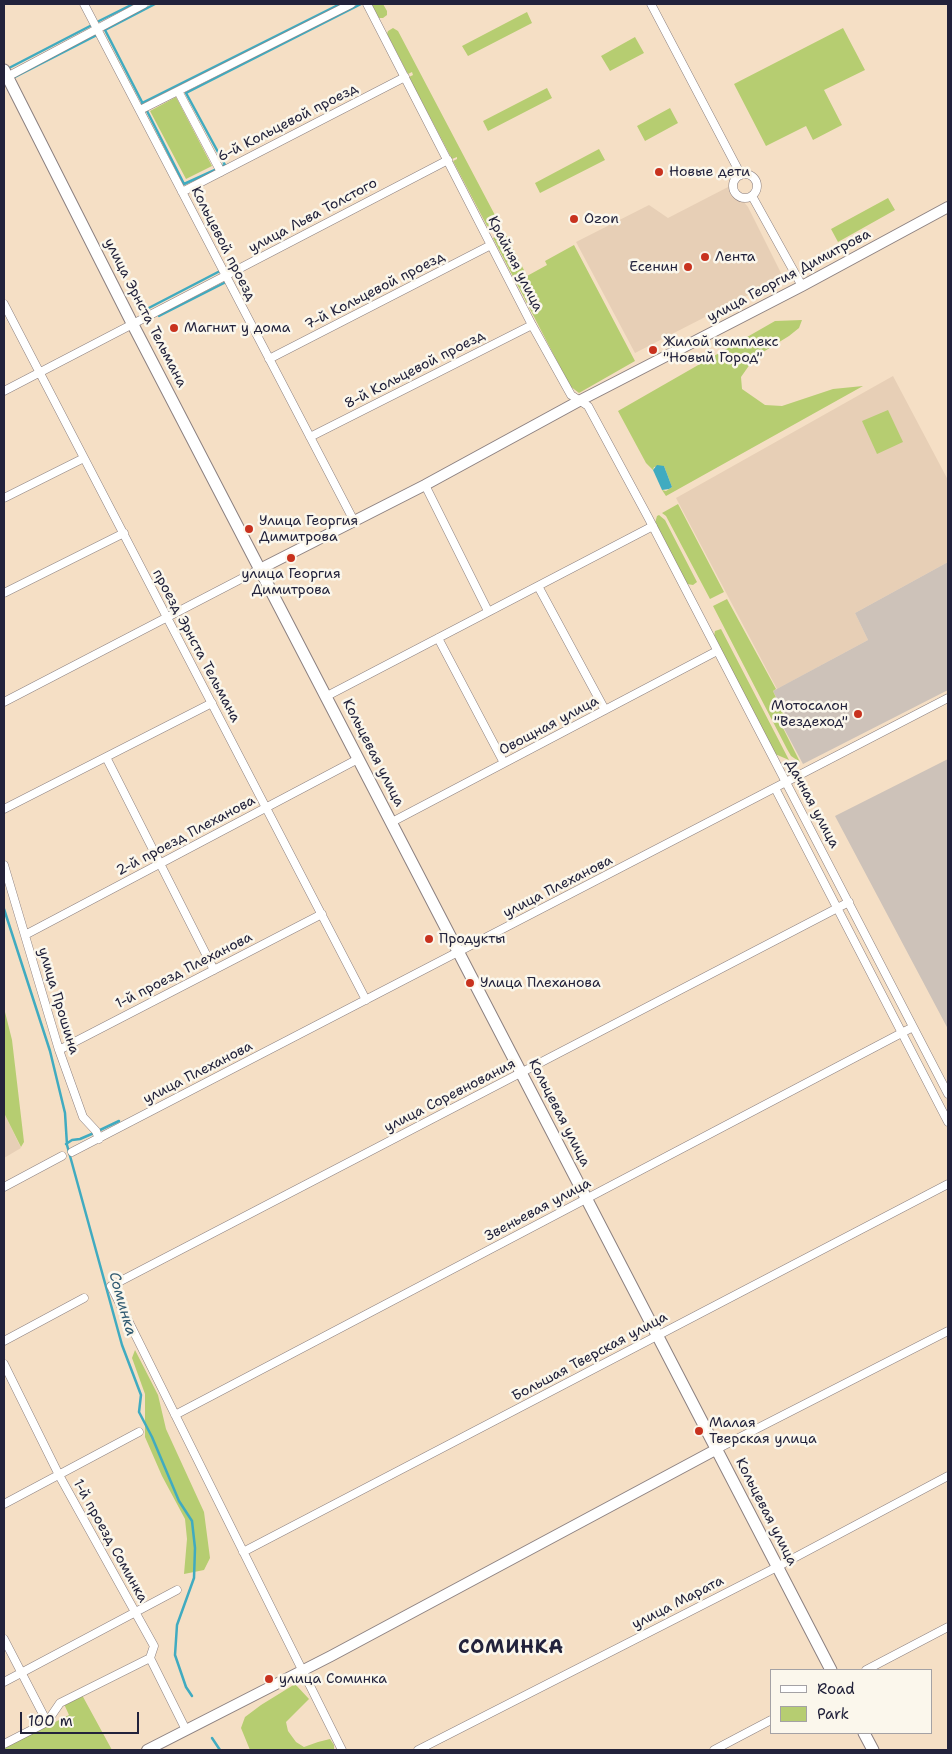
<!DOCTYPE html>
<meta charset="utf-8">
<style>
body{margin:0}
#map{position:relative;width:952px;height:1754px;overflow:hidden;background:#f5dfc5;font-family:"Shantell Sans",sans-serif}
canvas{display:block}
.frame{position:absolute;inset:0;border:5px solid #22223b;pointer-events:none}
.legend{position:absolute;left:770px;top:1669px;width:162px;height:65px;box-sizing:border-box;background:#fbf7ec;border:1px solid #a4a2a5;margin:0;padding:6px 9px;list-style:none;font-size:15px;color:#22223b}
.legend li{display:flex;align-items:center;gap:10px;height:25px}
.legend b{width:25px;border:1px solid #a4a2a5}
.scale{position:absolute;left:20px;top:1712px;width:119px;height:22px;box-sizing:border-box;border:2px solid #22223b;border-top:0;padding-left:6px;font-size:15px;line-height:18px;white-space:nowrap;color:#22223b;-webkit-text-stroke:4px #fbf7ec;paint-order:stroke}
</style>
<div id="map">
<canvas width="952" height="1754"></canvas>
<div class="frame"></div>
<ul class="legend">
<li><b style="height:6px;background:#fff"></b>Road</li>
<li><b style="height:14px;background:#b6cd71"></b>Park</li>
</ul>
<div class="scale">100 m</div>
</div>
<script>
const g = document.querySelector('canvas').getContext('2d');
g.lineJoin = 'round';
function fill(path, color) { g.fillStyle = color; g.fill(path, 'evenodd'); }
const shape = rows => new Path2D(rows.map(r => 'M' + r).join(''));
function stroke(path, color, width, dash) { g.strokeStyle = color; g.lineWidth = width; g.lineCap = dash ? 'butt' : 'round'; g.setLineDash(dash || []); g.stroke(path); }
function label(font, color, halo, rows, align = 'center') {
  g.font = font + ' "Shantell Sans",sans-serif'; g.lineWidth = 5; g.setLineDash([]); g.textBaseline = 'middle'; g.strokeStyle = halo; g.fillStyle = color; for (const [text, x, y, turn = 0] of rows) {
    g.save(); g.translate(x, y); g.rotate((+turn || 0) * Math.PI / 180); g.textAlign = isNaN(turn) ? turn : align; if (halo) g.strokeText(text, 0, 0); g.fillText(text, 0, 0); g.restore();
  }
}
fill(shape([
 [730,186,748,207,783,277,635,353,576,242,649,205,668,218],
 [893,376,948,480,948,562,855,613,868,640,777,689,676,498],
 [4,1113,21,1148,4,1158]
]), '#e7cfb6');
fill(shape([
 [948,562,948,690,803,764,780,721,786,717,773,691,868,640,855,613],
 [948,759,948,1029,835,816]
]), '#cdc2b9');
fill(shape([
 [371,4,383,4,387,11,387,15,383,18,379,18],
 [527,12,532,23,468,56,462,46],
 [393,28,398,31,497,219,496,224,491,227,487,226,453,161,457,159,457,157,452,159,409,77,413,75,412,72,408,74,387,34,388,31],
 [843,28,865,70,824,90,842,125,813,140,806,126,766,146,734,84],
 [635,37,644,53,610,71,601,56],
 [547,88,552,98,488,131,483,121],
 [176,97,212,166,186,179,150,111],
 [670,108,678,123,645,141,637,126],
 [599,149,605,160,540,193,535,183],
 [888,198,895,210,838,242,831,229],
 [500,233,506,235,527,276,547,265,545,261,574,245,635,361,579,393,570,386,494,240,493,238],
 [802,320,799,328,789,336,755,357,741,377,742,389,765,405,782,406,833,389,863,386,666,496,662,490,666,491,672,487,664,466,654,467,653,470,646,463,618,411,775,321],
 [888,410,903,442,877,454,862,421],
 [678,504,724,592,710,599,666,516,662,513],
 [659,515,665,520,697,582,693,585,687,584,655,523,657,516],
 [727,599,776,689,773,691,785,717,780,722,800,762,791,756,787,749,713,606],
 [721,629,789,760,775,754,714,636,715,631],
 [4,1008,12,1040,24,1142,21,1147,4,1113],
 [135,1350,158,1395,166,1429,204,1512,210,1558,204,1570,184,1574,187,1539,185,1519,162,1476,145,1437,145,1394,132,1358],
 [295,1684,309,1699,286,1722,288,1731,296,1742,304,1747,318,1742,330,1739,334,1745,334,1750,250,1750,241,1728,245,1717,261,1705],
 [82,1695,112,1750,4,1750,4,1748,69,1715,64,1704]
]), '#b6cd71');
fill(shape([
 [657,465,664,466,672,487,669,489,662,490,653,470]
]), '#40abc0');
stroke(shape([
 [99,21,133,4],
 [9,68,92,25],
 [13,78,97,35,97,36],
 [142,103,340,4],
 [143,104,105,30,155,4],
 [146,109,184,184,217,169],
 [220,167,225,165,186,93,361,4],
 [141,312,220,271,219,269],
 [159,316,224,283],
 [4,909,50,1051,65,1113,67,1145,122,1345,141,1395,139,1412,152,1437,179,1501,192,1521,195,1548,194,1578,177,1625,175,1655,186,1687,192,1696],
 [98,1131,119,1121],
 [66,1144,72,1140,80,1139,94,1133],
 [212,1738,220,1750]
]), '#40abc0', 2.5);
const minor = shape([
 [84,4,354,521],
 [367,4,532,325,571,395,588,406,648,517,948,1094],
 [651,4,741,175],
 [5,78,144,4],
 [178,91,221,172],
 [140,110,351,4],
 '733 186a12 12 0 1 1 24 0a12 12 0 1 1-24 0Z',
 [182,192,405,77],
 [752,196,802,286],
 [4,304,366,1000],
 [269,359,491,245],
 [4,391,448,160],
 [310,437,532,325],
 [425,485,488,611],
 [4,498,84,458],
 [538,586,605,710],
 [4,593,124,533],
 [438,638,504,763],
 [327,696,653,526],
 [4,702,260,569],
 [106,757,214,970],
 [775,788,948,1122],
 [4,809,212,703],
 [392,822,717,651],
 [4,865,59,1050,83,1117,96,1131,99,1139],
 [25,935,358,759],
 [59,1050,322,914],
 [72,1152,948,698],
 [4,1187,62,1156],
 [4,1341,84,1298],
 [4,1364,59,1475,154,1646,150,1658,186,1730],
 [175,1415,913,1027],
 [717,1449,948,1331],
 [4,1504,139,1432],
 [243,1552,948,1184],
 [4,1639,47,1722],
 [866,1670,948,1627],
 [4,1682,177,1590],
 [4,1744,47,1722,60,1703,150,1658],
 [342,1750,111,1286,849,902],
 [418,1750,777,1567,948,1476],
 [714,1750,771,1720]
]);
const tertiary = shape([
 [260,569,425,485,579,401,802,286,948,207],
 [147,1750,331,1656,717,1449]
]);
const secondary = shape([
 [4,70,132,323,831,1670],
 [864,1733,873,1750]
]);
stroke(minor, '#8c8080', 9);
stroke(tertiary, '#8c8080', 12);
stroke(secondary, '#8c8080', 13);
stroke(minor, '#fff', 8);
stroke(tertiary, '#fff', 10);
stroke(secondary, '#fff', 11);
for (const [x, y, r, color] of [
 [659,172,5,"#c8321e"],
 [574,219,5,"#c8321e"],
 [705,257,5,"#c8321e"],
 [688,267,5,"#c8321e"],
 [174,328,5,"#c8321e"],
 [653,350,5,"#c8321e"],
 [249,529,5,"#c8321e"],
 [291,558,5,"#c8321e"],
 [858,714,5,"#c8321e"],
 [429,939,5,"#c8321e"],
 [470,983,5,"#c8321e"],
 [699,1431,5,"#c8321e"],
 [269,1679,5,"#c8321e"]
]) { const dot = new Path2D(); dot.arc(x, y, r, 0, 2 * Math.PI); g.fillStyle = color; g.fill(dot); stroke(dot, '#fbf7ec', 2); }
label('14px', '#22223b', '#fbf7ec', [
 ["6-й Кольцевой проезд",288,123,-27],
 ["улица Льва Толстого",313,216,-28],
 ["Кольцевой проезд",223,244,63],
 ["Крайняя улица",515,264,63],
 ["улица Георгия Димитрова",789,276,-28],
 ["7-й Кольцевой проезд",375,291,-27],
 ["улица Эрнста Тельмана",145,313,63],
 ["8-й Кольцевой проезд",415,370,-27],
 ["проезд Эрнста Тельмана",196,646,62],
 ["Овощная улица",549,726,-28],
 ["Кольцевая улица",373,753,63],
 ["Дачная улица",812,804,62],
 ["2-й проезд Плеханова",186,836,-28],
 ["улица Плеханова",558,887,-27],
 ["1-й проезд Плеханова",184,971,-27],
 ["улица Прошина",58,1001,73],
 ["улица Плеханова",198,1073,-27],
 ["улица Соревнования",450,1096,-27],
 ["Кольцевая улица",559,1113,63],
 ["Звеньевая улица",538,1210,-28],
 ["Большая Тверская улица",590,1357,-28],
 ["Кольцевая улица",766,1512,63],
 ["1-й проезд Соминка",110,1541,61],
 ["улица Марата",678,1603,-27]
]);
label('14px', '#22223b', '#fbf7ec', [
 ["Новые дети",669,172],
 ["Ozon",584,219],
 ["Лента",715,257],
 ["Есенин",678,267,"right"],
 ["Магнит у дома",184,328],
 ["Жилой комплекс",663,342],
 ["\"Новый Город\"",663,358],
 ["Улица Георгия",259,521],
 ["Димитрова",259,537],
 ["улица Георгия",291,574,"center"],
 ["Димитрова",291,590,"center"],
 ["Мотосалон",848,706,"right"],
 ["\"Вездеход\"",848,722,"right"],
 ["Продукты",439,939],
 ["Улица Плеханова",480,983],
 ["Малая",709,1423],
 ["Тверская улица",709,1439],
 ["улица Соминка",279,1679]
], 'left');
label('italic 15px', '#2e5970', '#fbf7ec', [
 ["Соминка",122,1304,74]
]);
g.letterSpacing = '1px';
label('bold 19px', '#22223b', '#fbf7ec', [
 ["СОМИНКА",511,1648]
]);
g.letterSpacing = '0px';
</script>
